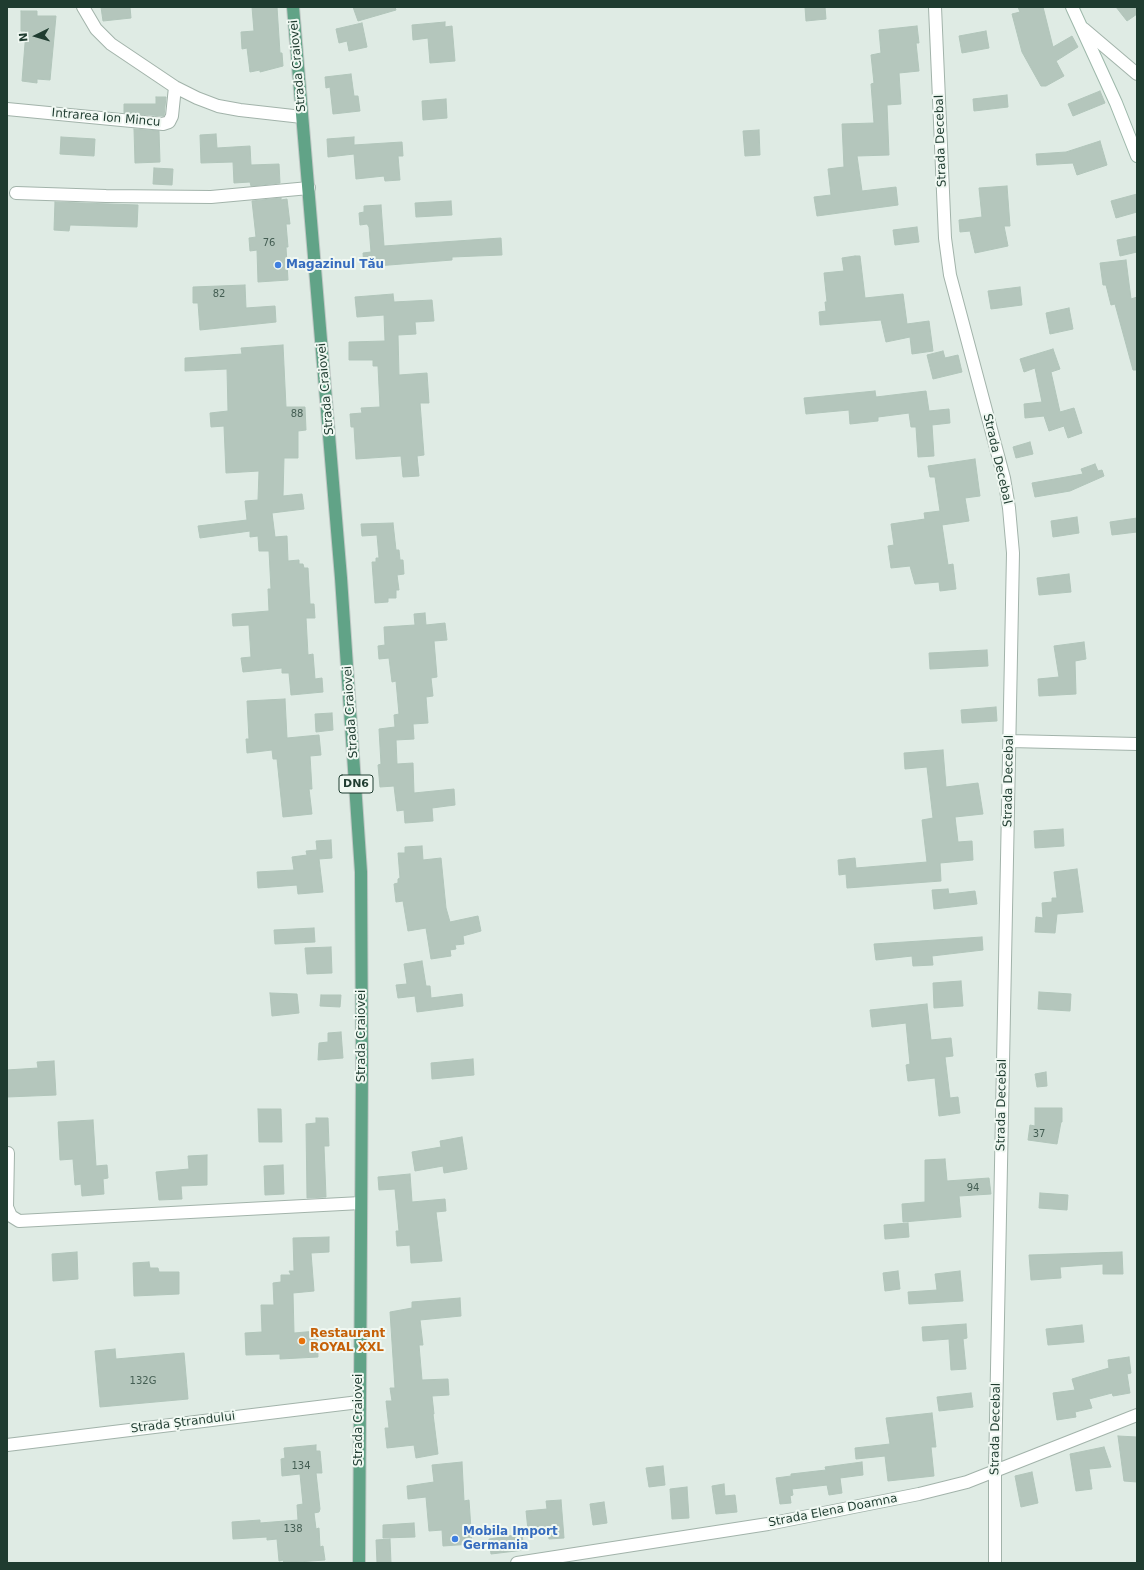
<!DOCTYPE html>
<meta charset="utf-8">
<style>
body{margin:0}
#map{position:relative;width:1144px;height:1570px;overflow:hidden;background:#dfebe4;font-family:"DejaVu Sans",sans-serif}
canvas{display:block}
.frame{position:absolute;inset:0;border:8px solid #1f3c30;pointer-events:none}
.north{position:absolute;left:16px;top:16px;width:40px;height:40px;-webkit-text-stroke:3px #f0f8f2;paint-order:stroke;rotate:265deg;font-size:11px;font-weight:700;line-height:16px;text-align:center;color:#1f3c30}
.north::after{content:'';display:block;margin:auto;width:14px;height:18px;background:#1f3c30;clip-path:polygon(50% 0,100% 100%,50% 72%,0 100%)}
</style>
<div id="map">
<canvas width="1144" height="1570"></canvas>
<div class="frame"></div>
<div class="north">N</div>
</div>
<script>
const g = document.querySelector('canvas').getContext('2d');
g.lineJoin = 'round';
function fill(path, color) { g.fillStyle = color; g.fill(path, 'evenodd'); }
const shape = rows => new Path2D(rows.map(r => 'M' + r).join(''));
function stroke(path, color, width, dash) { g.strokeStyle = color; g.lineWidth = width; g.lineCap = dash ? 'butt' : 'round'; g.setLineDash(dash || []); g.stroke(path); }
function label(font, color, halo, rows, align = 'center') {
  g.font = font + ' "DejaVu Sans",sans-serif'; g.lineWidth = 4; g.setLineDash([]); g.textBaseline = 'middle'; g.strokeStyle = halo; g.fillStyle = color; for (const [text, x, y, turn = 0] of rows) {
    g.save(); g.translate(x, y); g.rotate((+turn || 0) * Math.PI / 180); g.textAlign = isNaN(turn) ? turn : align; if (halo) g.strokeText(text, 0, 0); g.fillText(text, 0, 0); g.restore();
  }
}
const building = shape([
 [101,7,130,7,131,18,103,21,101,7],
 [252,7,277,7,280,53,282,53,283,66,260,72,260,70,250,72,247,48,242,49,241,32,254,31,252,7],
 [353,7,395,7,396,10,358,21,353,7],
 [805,7,825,7,826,19,806,21,805,7],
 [1018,7,1043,7,1053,47,1072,36,1078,47,1056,61,1064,76,1046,86,1041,86,1022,52,1012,14,1020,12,1018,7],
 [1116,7,1137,7,1137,14,1127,21,1116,7],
 [21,11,37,11,37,16,56,16,50,80,37,79,37,83,22,81,26,31,21,31,21,11],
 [445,22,445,27,452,26,455,61,430,63,428,38,413,40,412,25,445,22],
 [362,23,367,47,349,51,347,41,339,43,336,29,362,23],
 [917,26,919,43,916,43,919,71,899,73,901,104,887,105,889,155,857,156,862,191,896,187,898,205,817,216,814,197,831,195,828,169,844,167,842,124,874,123,871,84,874,83,871,55,881,53,879,30,917,26],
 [986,31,989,48,962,53,959,36,986,31],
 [351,74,354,96,358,96,360,111,333,114,330,87,326,88,325,77,351,74],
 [1100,91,1105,103,1073,116,1068,104,1100,91],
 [1007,95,1008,107,974,111,973,99,1007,95],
 [156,97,166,97,164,116,124,113,124,104,156,104,156,97],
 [446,99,447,118,423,120,422,101,446,99],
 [134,129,159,131,160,162,135,163,134,129],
 [759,130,760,155,745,156,743,131,759,130],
 [216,134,217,148,250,146,251,165,279,164,280,183,251,186,250,182,234,183,233,162,201,163,200,135,216,134],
 [61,137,95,139,94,156,60,154,61,137],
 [354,137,354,145,402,142,403,156,398,156,400,180,385,181,384,176,356,179,354,154,328,157,327,139,354,137],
 [1100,141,1107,165,1077,175,1073,163,1037,165,1036,154,1066,152,1100,141],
 [154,168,173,169,172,185,153,184,154,168],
 [1007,186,1010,226,1004,226,1008,246,975,253,970,231,960,232,959,220,982,217,979,188,1007,186],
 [1137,194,1137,212,1116,218,1111,201,1137,194],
 [281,198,281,200,287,199,290,224,286,224,288,247,286,247,288,280,258,282,257,250,250,251,249,238,256,237,252,201,281,198],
 [451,201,452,215,416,217,415,203,451,201],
 [55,202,138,205,137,227,70,225,69,231,54,230,55,202],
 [381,205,384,246,501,238,502,255,452,257,452,260,364,267,363,253,371,252,369,227,367,224,360,225,359,213,364,212,364,206,381,205],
 [917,227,919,242,895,245,893,230,917,227],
 [1137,236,1137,252,1120,256,1117,240,1137,236],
 [855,256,860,256,865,298,903,294,907,324,929,321,933,351,912,354,910,337,886,342,881,320,820,325,819,312,826,311,825,302,827,302,824,273,844,271,842,258,855,256],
 [1126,260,1131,299,1137,297,1137,370,1133,370,1115,304,1111,305,1106,285,1103,285,1100,263,1126,260],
 [245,285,246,308,275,306,276,322,200,330,198,303,193,303,193,287,245,285],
 [1020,287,1022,305,991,309,988,291,1020,287],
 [393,294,394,302,432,300,434,321,415,322,416,334,398,335,399,375,427,373,429,403,420,403,424,455,417,456,419,476,403,477,401,456,356,459,354,427,351,427,350,414,362,413,361,408,380,407,378,366,373,366,373,360,349,360,349,342,385,341,384,315,357,317,355,297,393,294],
 [1069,308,1073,329,1050,334,1046,313,1069,308],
 [283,345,286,407,305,407,306,430,298,431,298,458,284,458,283,496,302,494,304,509,272,513,275,537,287,536,288,561,299,560,299,564,303,564,304,568,308,568,310,604,314,604,315,618,306,618,308,655,313,654,315,679,322,678,323,692,291,695,289,673,282,673,282,668,243,672,241,658,251,657,249,625,233,626,232,614,269,611,268,589,271,589,269,551,259,551,258,536,250,537,250,531,200,538,198,526,247,520,245,501,258,500,259,471,226,473,224,426,211,427,210,413,228,411,227,369,185,371,185,358,242,354,241,348,283,345],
 [1053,349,1060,369,1051,372,1060,412,1074,408,1082,433,1068,438,1064,426,1049,431,1044,416,1025,418,1024,404,1042,402,1035,368,1024,372,1020,359,1053,349],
 [943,351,945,358,958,355,962,372,933,379,927,355,943,351],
 [875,391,876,397,926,391,929,411,949,409,950,423,932,425,934,456,918,457,916,427,911,427,909,413,878,417,878,421,850,424,849,410,806,414,804,398,875,391],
 [1030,442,1033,454,1016,458,1013,447,1030,442],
 [975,459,980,496,965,498,969,521,942,525,948,565,953,564,956,589,940,591,939,582,915,584,910,566,891,568,888,546,894,545,891,524,925,519,924,513,940,511,935,477,930,477,928,466,975,459],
 [1095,464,1098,471,1102,470,1104,476,1070,491,1035,497,1032,483,1083,474,1081,469,1095,464],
 [1077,517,1079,533,1053,537,1051,521,1077,517],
 [1137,518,1137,532,1112,535,1110,522,1137,518],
 [393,523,396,550,399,550,400,560,403,560,404,574,397,575,399,590,396,590,396,598,388,598,388,602,375,603,372,562,376,562,376,558,379,558,377,535,362,536,361,524,393,523],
 [1069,574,1071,592,1039,595,1037,578,1069,574],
 [425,613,426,625,445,623,447,640,434,641,437,677,431,678,433,696,426,697,428,723,413,724,414,739,396,740,397,764,413,763,414,793,454,789,455,805,432,808,433,821,405,823,404,810,397,811,394,786,380,787,378,765,381,764,379,729,395,727,394,715,399,714,396,681,392,682,389,658,379,659,378,646,385,645,384,627,415,625,414,614,425,613],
 [1084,642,1086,659,1075,661,1076,694,1039,696,1038,679,1059,677,1054,646,1084,642],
 [987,650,988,666,930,669,929,653,987,650],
 [285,699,287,738,319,735,321,755,310,756,312,789,309,789,312,814,283,817,277,759,273,759,272,750,247,753,246,739,249,739,247,701,285,699],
 [996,707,997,721,962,723,961,710,996,707],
 [332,713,333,730,316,732,315,714,332,713],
 [943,750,946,787,978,783,983,814,955,817,958,842,972,841,973,860,940,863,941,881,847,888,846,874,839,875,838,860,855,858,856,868,927,862,922,820,933,818,927,767,905,769,904,753,943,750],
 [1063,829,1064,846,1035,848,1034,831,1063,829],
 [331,840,332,858,319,859,323,892,298,894,297,885,258,888,257,872,294,870,292,857,307,855,306,851,317,850,316,841,331,840],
 [422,846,423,860,441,858,446,908,450,922,478,916,481,931,463,936,464,944,455,945,456,949,450,950,451,956,431,959,426,928,408,931,403,901,396,902,394,884,398,883,398,879,400,878,398,853,405,853,405,847,422,846],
 [1077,869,1083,912,1057,914,1055,933,1035,932,1036,917,1043,918,1042,903,1052,902,1052,898,1057,898,1054,872,1077,869],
 [948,889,949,894,975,891,977,904,934,909,932,890,948,889],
 [314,928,315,942,275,944,274,930,314,928],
 [982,937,983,950,932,956,933,965,913,966,912,956,876,960,874,944,982,937],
 [331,947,332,973,307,974,305,948,331,947],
 [422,961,426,986,430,986,431,998,462,994,463,1006,417,1012,415,996,398,998,396,985,407,984,404,964,422,961],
 [961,981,963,1006,934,1008,933,983,961,981],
 [1039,992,1071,994,1070,1011,1038,1009,1039,992],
 [270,993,297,994,299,1013,272,1016,270,993],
 [321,995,341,995,340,1007,320,1006,321,995],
 [927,1004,931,1040,951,1038,953,1056,945,1057,950,1098,958,1097,960,1113,939,1116,935,1078,908,1081,906,1065,910,1064,906,1023,872,1027,870,1010,927,1004],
 [341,1032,343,1058,318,1060,319,1043,328,1042,328,1033,341,1032],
 [473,1059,474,1075,432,1079,431,1063,473,1059],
 [54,1061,56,1095,7,1097,7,1070,38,1068,37,1062,54,1061],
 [1046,1072,1047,1086,1037,1087,1035,1074,1046,1072],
 [1035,1108,1062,1108,1062,1122,1061,1122,1057,1144,1028,1140,1030,1125,1035,1126,1035,1108],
 [258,1109,281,1109,282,1142,259,1142,258,1109],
 [316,1118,328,1118,329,1146,324,1146,326,1197,307,1198,306,1124,316,1123,316,1118],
 [93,1120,96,1166,107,1165,108,1178,103,1179,104,1194,82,1196,81,1184,75,1185,73,1159,60,1160,58,1122,93,1120],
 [462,1137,467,1169,444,1173,443,1166,415,1171,412,1152,441,1147,440,1141,462,1137],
 [207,1155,207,1185,181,1186,182,1199,159,1200,156,1172,189,1169,188,1156,207,1155],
 [945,1159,947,1181,989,1178,991,1194,959,1196,961,1217,903,1222,902,1204,925,1202,925,1160,945,1159],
 [283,1165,284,1194,265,1195,264,1166,283,1165],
 [410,1174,412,1202,445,1199,446,1211,436,1212,442,1261,411,1263,410,1245,397,1246,396,1231,399,1231,395,1189,379,1190,378,1177,410,1174],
 [1040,1193,1068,1195,1067,1210,1039,1208,1040,1193],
 [908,1223,909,1237,885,1239,884,1225,908,1223],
 [329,1237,329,1252,311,1253,314,1291,293,1293,294,1333,317,1331,318,1357,280,1359,280,1354,246,1355,245,1333,262,1332,261,1305,274,1305,273,1283,281,1282,281,1275,291,1275,289,1271,294,1271,293,1238,329,1237],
 [77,1252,78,1279,53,1281,52,1254,77,1252],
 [1122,1252,1123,1274,1103,1274,1103,1264,1060,1267,1061,1278,1031,1280,1029,1255,1122,1252],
 [149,1262,150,1268,158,1268,159,1272,179,1272,179,1294,134,1296,133,1263,149,1262],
 [898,1271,900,1289,885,1291,883,1273,898,1271],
 [960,1271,963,1301,909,1304,908,1292,937,1290,935,1274,960,1271],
 [460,1298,461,1316,420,1320,423,1345,419,1345,422,1380,448,1379,449,1395,432,1396,434,1414,433,1414,438,1454,416,1458,414,1445,387,1448,385,1428,389,1428,386,1401,392,1401,390,1388,395,1388,390,1312,412,1308,412,1302,460,1298],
 [966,1324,967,1338,963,1339,966,1369,951,1370,949,1339,923,1341,922,1327,966,1324],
 [1082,1325,1084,1342,1048,1345,1046,1329,1082,1325],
 [115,1349,116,1359,184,1353,188,1399,100,1407,95,1351,115,1349],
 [1129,1357,1131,1373,1127,1374,1130,1393,1113,1396,1112,1393,1089,1399,1092,1408,1075,1412,1076,1417,1057,1420,1053,1393,1075,1390,1072,1379,1109,1368,1108,1360,1129,1357],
 [971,1393,973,1407,939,1411,937,1397,971,1393],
 [932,1413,936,1447,931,1447,934,1476,888,1481,885,1456,856,1459,855,1448,890,1444,886,1418,932,1413],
 [1118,1436,1137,1437,1137,1482,1124,1481,1118,1436],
 [316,1445,316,1451,320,1451,322,1473,316,1473,320,1509,319,1512,314,1513,316,1529,319,1528,320,1547,323,1546,325,1560,284,1563,283,1560,279,1561,277,1539,267,1540,267,1537,233,1539,232,1522,260,1520,260,1523,298,1520,297,1505,303,1504,300,1474,282,1476,281,1459,285,1458,284,1448,316,1445],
 [1104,1447,1111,1467,1089,1469,1092,1489,1076,1491,1070,1454,1104,1447],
 [462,1462,464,1501,469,1500,472,1544,443,1546,442,1530,429,1531,426,1497,408,1499,407,1486,434,1482,432,1465,462,1462],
 [862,1462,863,1475,840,1478,842,1493,829,1495,827,1485,792,1489,793,1495,790,1496,791,1503,780,1504,776,1478,791,1476,791,1474,826,1470,825,1467,862,1462],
 [663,1466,665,1485,649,1487,646,1468,663,1466],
 [1032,1472,1038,1503,1021,1507,1015,1476,1032,1472],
 [724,1484,725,1496,735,1495,737,1512,716,1514,712,1486,724,1484],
 [687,1487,689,1518,672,1519,670,1489,687,1487],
 [561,1500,564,1538,549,1539,548,1528,528,1530,526,1511,547,1509,546,1501,561,1500],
 [604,1502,607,1523,593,1525,590,1504,604,1502],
 [414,1523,415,1537,383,1538,383,1525,414,1523],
 [522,1534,524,1550,491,1554,489,1539,522,1534],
 [390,1539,391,1563,377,1563,376,1540,390,1539]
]);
fill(building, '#b4c6bc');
stroke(building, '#b1c5ba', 1);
const street = shape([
 [83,7,96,29,111,44,175,87,197,98,218,106,240,110,302,117],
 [935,7,945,238,950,275,1004,478,1009,508,1013,553,995,1471,995,1563],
 [1084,29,1137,74],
 [7,109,163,124,169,122,172,116,175,87],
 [16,193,106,196,211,197,309,188],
 [1010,741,1137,744],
 [8,1153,7,1207,11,1216,19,1221,361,1203],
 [7,1445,359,1402],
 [517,1563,768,1524,919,1494,967,1482,1137,1415]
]);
const secondary = shape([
 [1072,7,1116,103,1137,156]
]);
const primary = shape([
 [293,7,341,578,361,872,362,1066,359,1563]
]);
stroke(street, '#a2b3aa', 14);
stroke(secondary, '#9db8aa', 14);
stroke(primary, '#c0c8c5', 14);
stroke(street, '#fff', 12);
stroke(secondary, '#fff', 12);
stroke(primary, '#61a387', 12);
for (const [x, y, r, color] of [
 [278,265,4,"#3f7fe0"],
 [302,1341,4,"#e8710a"],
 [455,1539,4,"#3f7fe0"]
]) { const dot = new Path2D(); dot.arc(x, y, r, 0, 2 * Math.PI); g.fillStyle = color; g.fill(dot); stroke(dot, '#f0f8f2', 1.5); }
label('10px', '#445e53', null, [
 ["76",269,243],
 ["82",219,294],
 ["88",297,414],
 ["37",1039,1134],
 ["94",973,1188],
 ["132G",143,1381],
 ["134",301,1466],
 ["138",293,1529]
]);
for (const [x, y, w] of [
 [356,784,34]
]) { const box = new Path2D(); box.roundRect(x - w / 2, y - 9, w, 18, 3); g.fillStyle = '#f0f8f2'; g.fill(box); stroke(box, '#1f3c30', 1); }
label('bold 11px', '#1f3c30', null, [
 ["DN6",356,784]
]);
label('12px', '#1f3c30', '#f0f8f2', [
 ["Strada Craiovei",298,66,-95],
 ["Intrarea Ion Mincu",106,118,5],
 ["Strada Decebal",941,141,-92],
 ["Strada Craiovei",326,389,-95],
 ["Strada Decebal",997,459,77],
 ["Strada Craiovei",351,712,-94],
 ["Strada Decebal",1009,781,-89],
 ["Strada Craiovei",362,1036,-90],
 ["Strada Decebal",1002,1105,-89],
 ["Strada Craiovei",359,1420,-90],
 ["Strada Ștrandului",183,1423,-7],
 ["Strada Decebal",996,1429,-89],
 ["Strada Elena Doamna",833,1511,-11]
]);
label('bold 12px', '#366cbe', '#f0f8f2', [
 ["Magazinul Tău",286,265],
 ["Mobila Import",463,1532],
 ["Germania",463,1546]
], 'left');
label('bold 12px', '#c56008', '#f0f8f2', [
 ["Restaurant",310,1334],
 ["ROYAL XXL",310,1348]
], 'left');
</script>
